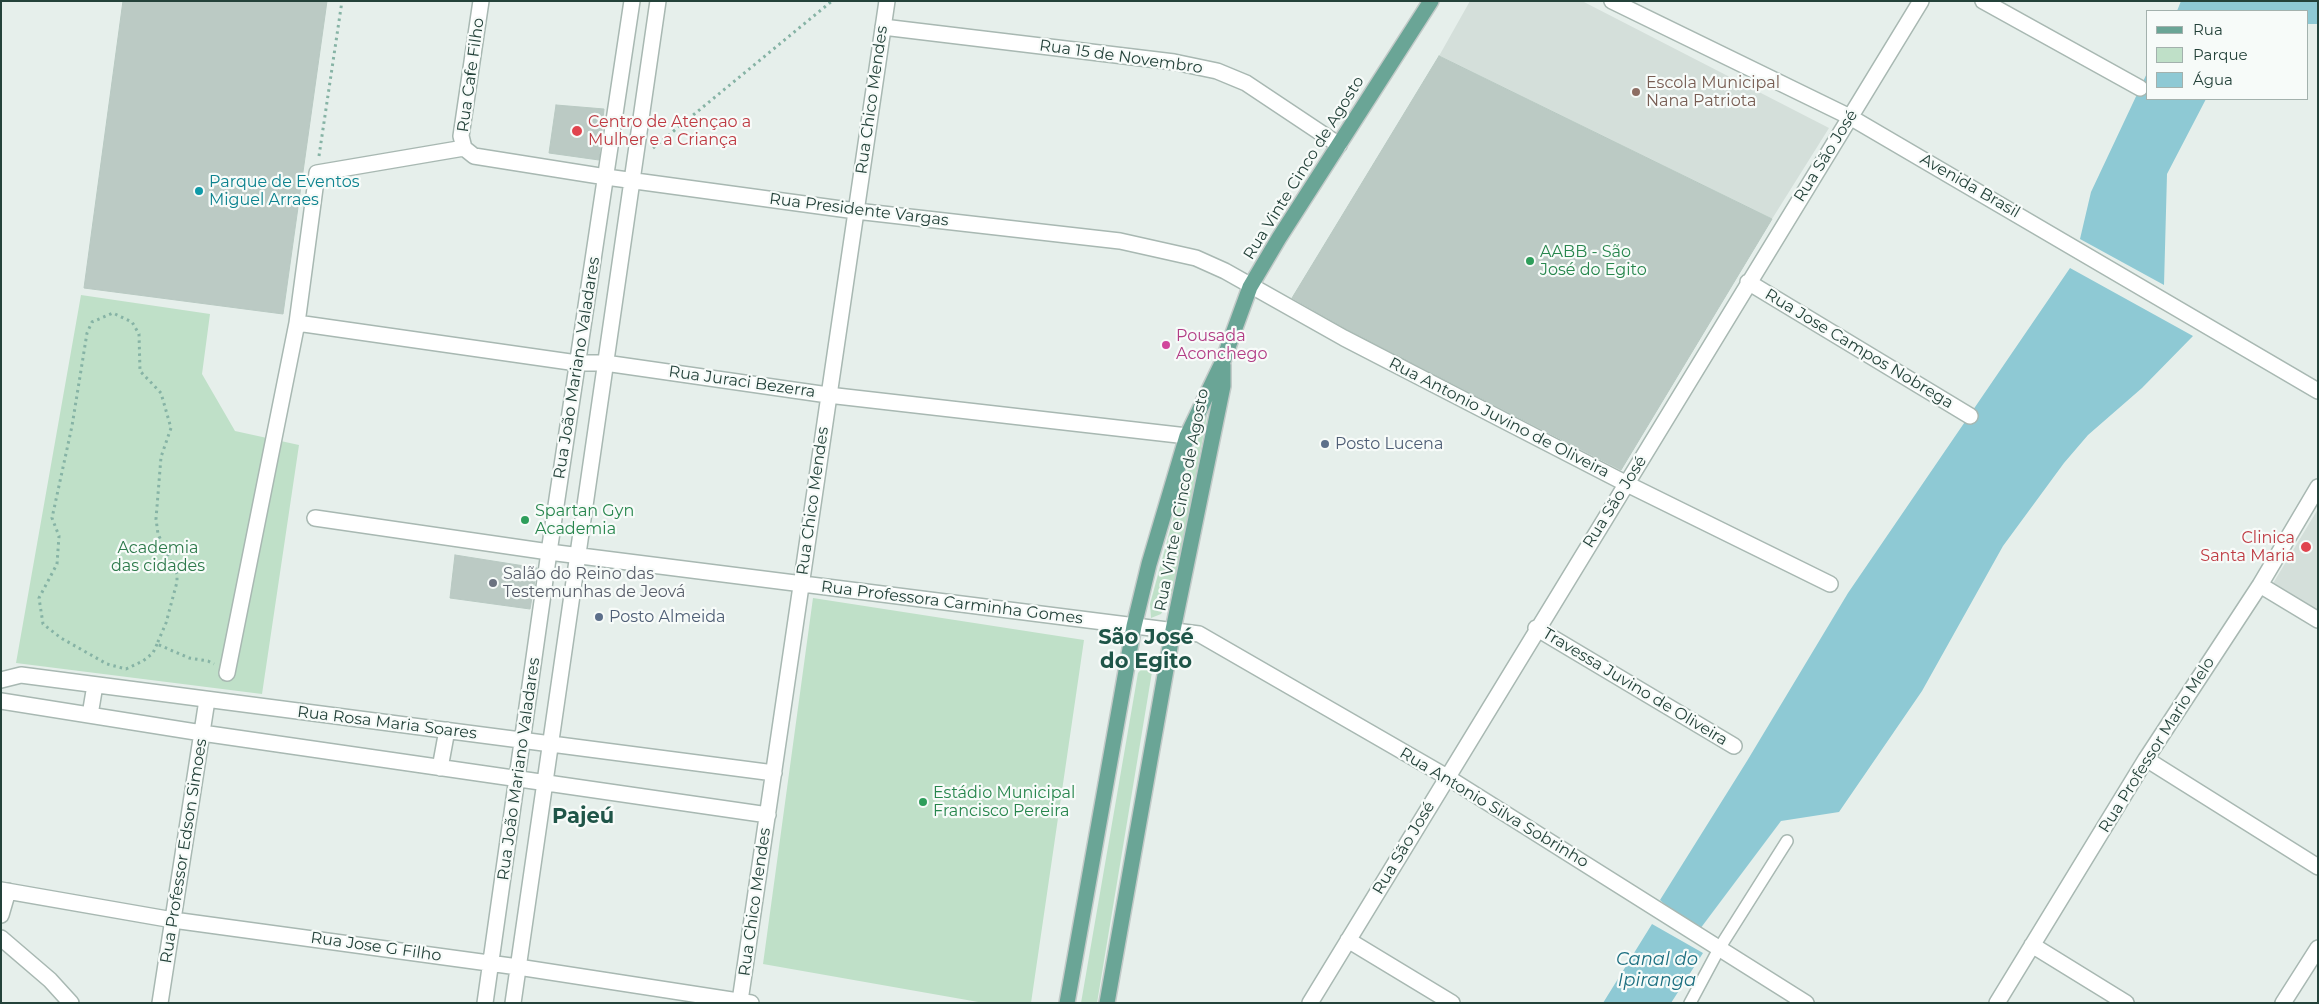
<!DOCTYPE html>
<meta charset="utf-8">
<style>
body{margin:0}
#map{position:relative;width:2319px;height:1004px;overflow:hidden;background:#e6efeb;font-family:Montserrat,sans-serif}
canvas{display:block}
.frame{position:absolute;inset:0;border:2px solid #24423a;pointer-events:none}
.legend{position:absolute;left:2146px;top:10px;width:162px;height:90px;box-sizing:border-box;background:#f7fbf9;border:1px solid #a3b1ad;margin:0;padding:6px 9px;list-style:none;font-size:15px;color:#24423a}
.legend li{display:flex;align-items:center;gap:10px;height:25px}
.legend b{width:25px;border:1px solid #a3b1ad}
</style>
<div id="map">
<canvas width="2319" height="1004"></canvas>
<div class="frame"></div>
<ul class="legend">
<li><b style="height:6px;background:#6aa596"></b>Rua</li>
<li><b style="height:14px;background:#bfe0c8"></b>Parque</li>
<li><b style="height:14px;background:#8ec9d4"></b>Água</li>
</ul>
</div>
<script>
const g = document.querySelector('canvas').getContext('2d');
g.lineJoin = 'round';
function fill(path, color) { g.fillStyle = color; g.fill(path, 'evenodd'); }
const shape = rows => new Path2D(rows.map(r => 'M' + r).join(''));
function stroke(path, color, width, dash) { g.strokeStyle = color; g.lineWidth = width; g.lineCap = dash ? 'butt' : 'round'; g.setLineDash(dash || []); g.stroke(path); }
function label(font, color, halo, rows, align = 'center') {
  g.font = font + ' Montserrat,sans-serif'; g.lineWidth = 4.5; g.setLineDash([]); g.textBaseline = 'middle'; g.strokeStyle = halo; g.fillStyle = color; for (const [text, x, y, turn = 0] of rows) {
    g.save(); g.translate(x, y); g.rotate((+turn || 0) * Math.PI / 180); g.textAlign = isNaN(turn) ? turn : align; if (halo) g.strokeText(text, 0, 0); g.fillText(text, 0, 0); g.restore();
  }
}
fill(shape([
 [1470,1,1582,1,1829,128,1772,219,1439,56],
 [2318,509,2318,613,2272,585]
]), '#d4dfda');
fill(shape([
 [81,295,210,314,202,374,235,431,299,445,262,694,16,663],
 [1208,411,1174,591,1161,614,1151,618,1150,604,1182,486],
 [813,598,1084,640,1031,1003,984,1003,763,964],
 [1145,665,1152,672,1097,1003,1081,1003,1138,673]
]), '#bfe0c8');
fill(shape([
 [2181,1,2318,1,2318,24,2308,24,2308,11,2177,11],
 [2148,71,2148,99,2206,99,2167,174,2164,285,2080,239,2091,192],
 [2070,268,2193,336,2142,388,2088,435,2064,463,2003,546,1922,691,1839,812,1781,821,1697,933,1660,900,1747,761,1848,593],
 [1652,924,1703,953,1671,1003,1603,1003]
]), '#8ec9d4');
const building = shape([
 [123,1,327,1,283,314,84,288,123,1],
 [1439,56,1772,219,1621,470,1348,330,1292,298,1439,56],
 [556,105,604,109,599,160,549,153,556,105],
 [455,555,537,568,530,609,450,598,455,555]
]);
fill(building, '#bbcac4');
stroke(building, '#b8c9c2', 1);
const lane = shape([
 [1690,1003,1720,947,1787,841]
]);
const street = shape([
 [1612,1,1850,117,2318,391],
 [1983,1,2140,88],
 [883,27,1174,62,1217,71,1246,83,1339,145],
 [464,148,474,156,606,177,856,211,1120,241,1196,258,1225,271,1344,338,1627,484,1830,584],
 [464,148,461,136,481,1],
 [1748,282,1970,416],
 [297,323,577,363,605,363,828,395,1187,436],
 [315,518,549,552,1199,634,1447,777,1806,1003],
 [2260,585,2318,620],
 [1536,628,1734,746],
 [227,673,297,323,317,173,464,148],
 [1,680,21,675,774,773],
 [1,701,202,733,768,815],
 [90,715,95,685],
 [2146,759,2318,867],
 [440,768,447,730],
 [1,890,173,920,518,967,751,1003],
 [1,915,8,891],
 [1,938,50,980,71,1003],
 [1348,940,1452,1003],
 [2032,945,2126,1003],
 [740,1001,887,1],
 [160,1003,207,700],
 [485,1003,549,552,632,1],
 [513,1003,658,1],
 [1310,1003,1921,1],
 [1997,1003,2146,759,2260,585,2318,487],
 [2283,1003,2318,948]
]);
const primary = shape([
 [1067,1003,1134,626,1149,564,1187,436,1223,361,1250,287,1279,238,1431,1],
 [1107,1003,1173,630,1223,386,1223,365]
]);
stroke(lane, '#a8b8b2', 14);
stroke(street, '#a8b8b2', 18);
stroke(primary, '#c2cac8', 18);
stroke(shape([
 [653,148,832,1],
 [319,156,342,1],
 [157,644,153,653,143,661,126,669,107,664,61,638,43,624,39,598,57,564,59,536,52,518,72,426,87,333,92,322,113,313,132,322,139,334,140,371,161,393,171,428,161,457,156,519,158,534,177,574,177,582,166,623,157,644,189,658,208,661,214,664]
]), '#86b3a5', 3, [2.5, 4]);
stroke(lane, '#fff', 11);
stroke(street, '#fff', 15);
stroke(primary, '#6aa596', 15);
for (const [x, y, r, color] of [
 [1636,92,5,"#8d6e63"],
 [577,131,6,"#e0444e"],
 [199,191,5,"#0f9aa8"],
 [1530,261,5,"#2e9e5b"],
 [1166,345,5,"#d1479c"],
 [1325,444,5,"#5c6f8a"],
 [525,520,5,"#2e9e5b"],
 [2306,547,6,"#e0444e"],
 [493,583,5,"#6b7280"],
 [599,617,5,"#5c6f8a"],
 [923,802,5,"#2e9e5b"]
]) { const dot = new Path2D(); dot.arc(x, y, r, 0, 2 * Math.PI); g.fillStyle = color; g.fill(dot); stroke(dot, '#f7fbf9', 2); }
label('16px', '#24423a', '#f7fbf9', [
 ["Rua 15 de Novembro",1121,57,8],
 ["Rua Cafe Filho",471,75,-82],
 ["Rua Chico Mendes",872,100,-82],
 ["Rua São José",1826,156,-58],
 ["Rua Vinte Cinco de Agosto",1304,168,-58],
 ["Avenida Brasil",1970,186,30],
 ["Rua Presidente Vargas",859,210,7],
 ["Rua Jose Campos Nobrega",1859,349,31],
 ["Rua João Mariano Valadares",577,368,-81],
 ["Rua Juraci Bezerra",742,382,8],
 ["Rua Antonio Juvino de Oliveira",1499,418,27],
 ["Rua Vinte e Cinco de Agosto",1182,500,-79],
 ["Rua Chico Mendes",813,501,-82],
 ["Rua São José",1615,502,-58],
 ["Rua Professora Carminha Gomes",952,603,7],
 ["Travessa Juvino de Oliveira",1635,687,31],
 ["Rua Rosa Maria Soares",387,723,7],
 ["Rua Professor Mario Melo",2157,745,-58],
 ["Rua João Mariano Valadares",519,769,-82],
 ["Rua Antonio Silva Sobrinho",1494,808,31],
 ["Rua São José",1404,848,-59],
 ["Rua Professor Edson Simoes",184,851,-81],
 ["Rua Chico Mendes",755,902,-82],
 ["Rua Jose G Filho",376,947,8]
]);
label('16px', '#785e54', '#f7fbf9', [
 ["Escola Municipal",1646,83],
 ["Nana Patriota",1646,101]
], 'left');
label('16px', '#be3a42', '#f7fbf9', [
 ["Centro de Atençao a",588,122],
 ["Mulher e a Criança",588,140],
 ["Clinica",2295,538,"right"],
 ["Santa Maria",2295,556,"right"]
], 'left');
label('16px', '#0d838f', '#f7fbf9', [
 ["Parque de Eventos",209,182],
 ["Miguel Arraes",209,200]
], 'left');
label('16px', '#27864d', '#f7fbf9', [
 ["AABB - São",1540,252],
 ["José do Egito",1540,270],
 ["Spartan Gyn",535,511],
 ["Academia",535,529],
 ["Estádio Municipal",933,793],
 ["Francisco Pereira",933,811]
], 'left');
label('16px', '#b23c85', '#f7fbf9', [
 ["Pousada",1176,336],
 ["Aconchego",1176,354]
], 'left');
label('16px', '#4e5e75', '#f7fbf9', [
 ["Posto Lucena",1335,444],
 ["Posto Almeida",609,617]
], 'left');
label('16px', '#2d7a4b', '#f7fbf9', [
 ["Academia",158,548],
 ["das cidades",158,566]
]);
label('16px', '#5b616d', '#f7fbf9', [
 ["Salão do Reino das",503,574],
 ["Testemunhas de Jeová",503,592]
], 'left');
label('italic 18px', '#1c6f80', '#f7fbf9', [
 ["Canal do",1657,960],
 ["Ipiranga",1657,981]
]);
label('bold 21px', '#1f5548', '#f7fbf9', [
 ["São José",1146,638],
 ["do Egito",1146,662],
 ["Pajeú",583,817]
]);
</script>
